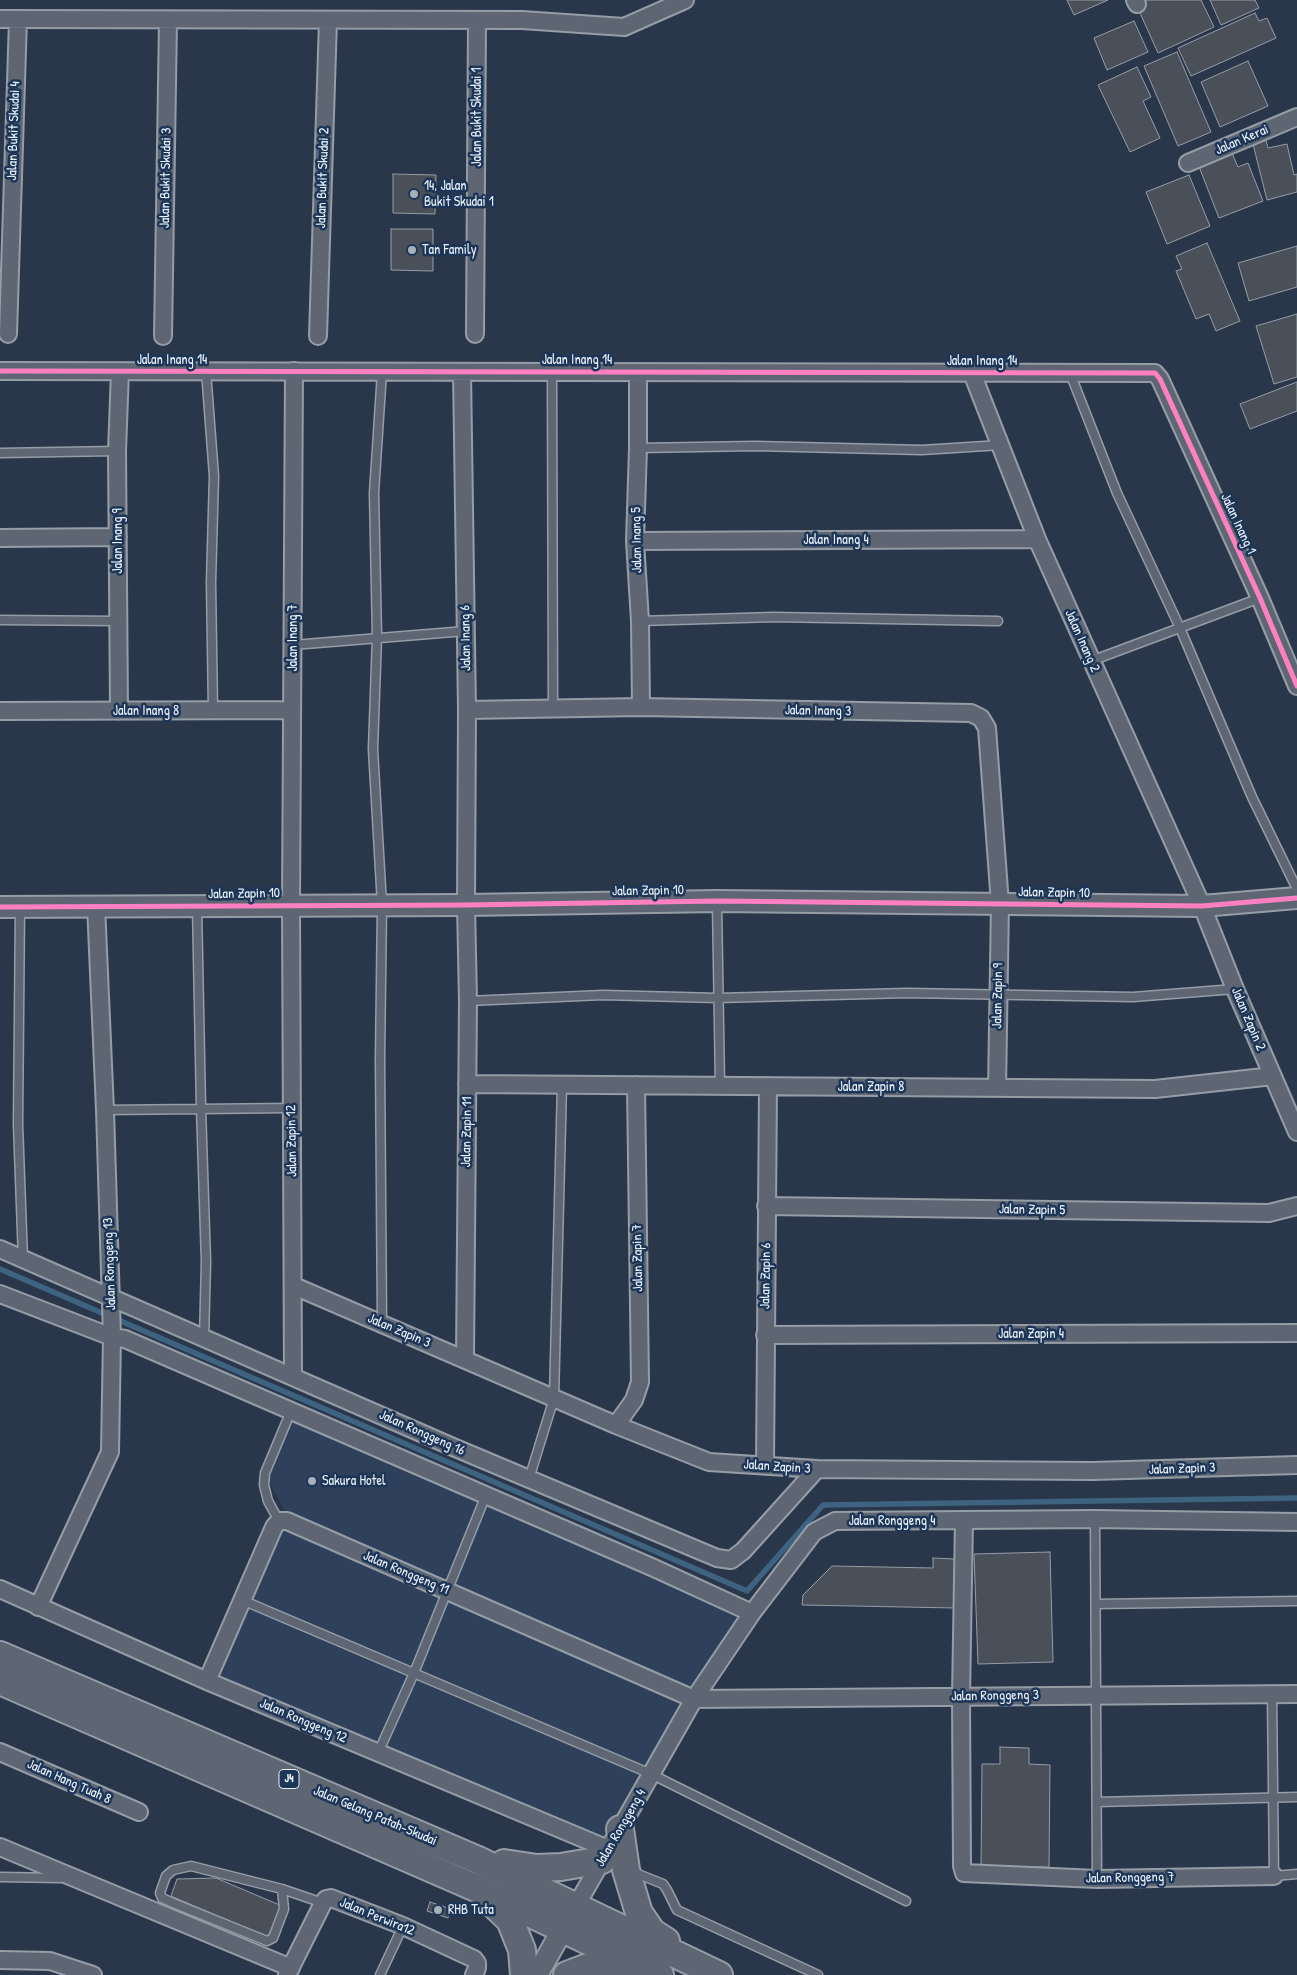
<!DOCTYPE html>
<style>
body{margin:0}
canvas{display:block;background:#2a374a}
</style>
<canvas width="1297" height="1975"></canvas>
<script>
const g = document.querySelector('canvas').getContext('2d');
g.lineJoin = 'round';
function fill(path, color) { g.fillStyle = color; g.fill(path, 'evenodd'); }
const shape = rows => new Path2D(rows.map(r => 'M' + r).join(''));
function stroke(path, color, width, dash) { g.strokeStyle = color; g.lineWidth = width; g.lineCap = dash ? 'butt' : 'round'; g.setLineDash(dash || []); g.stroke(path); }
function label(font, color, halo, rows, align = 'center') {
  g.font = font + ' "Patrick Hand",sans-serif'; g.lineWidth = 5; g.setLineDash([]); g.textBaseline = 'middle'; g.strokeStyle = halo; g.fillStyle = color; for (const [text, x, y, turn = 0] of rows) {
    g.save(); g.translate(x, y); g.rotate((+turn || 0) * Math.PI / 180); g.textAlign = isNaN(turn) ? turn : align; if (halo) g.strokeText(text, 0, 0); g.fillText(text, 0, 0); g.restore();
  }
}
fill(shape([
 [293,1418,741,1616,606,1841,216,1678,287,1515,268,1479]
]), '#2f415a');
stroke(shape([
 [0,1269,747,1591,823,1505,1297,1498]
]), '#3d6381', 5.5);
const building = shape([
 [1067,0,1108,0,1074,15,1067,0],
 [1145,0,1201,0,1214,27,1158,53,1136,4,1145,0],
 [1210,0,1255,0,1259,8,1221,25,1210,0],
 [1255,13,1259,21,1267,18,1276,38,1191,76,1178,48,1255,13],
 [1134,21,1148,52,1107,70,1094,38,1134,21],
 [1177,52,1211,132,1178,146,1144,66,1177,52],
 [1248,61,1268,106,1220,127,1201,82,1248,61],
 [1137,67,1151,97,1143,101,1160,138,1130,152,1098,85,1137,67],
 [1265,137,1268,148,1287,144,1294,175,1297,174,1297,192,1267,200,1252,140,1265,137],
 [1231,151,1238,167,1248,163,1263,201,1219,218,1198,164,1231,151],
 [393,174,436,175,435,214,393,213,393,174],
 [1189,175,1210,226,1167,244,1146,192,1189,175],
 [391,229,433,229,433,271,391,270,391,229],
 [1207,243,1240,321,1216,331,1209,314,1196,319,1176,271,1182,269,1176,256,1207,243],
 [1297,246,1297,287,1249,301,1238,263,1297,246],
 [1297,314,1297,377,1274,384,1256,326,1297,314],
 [1297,382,1297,411,1250,429,1240,404,1297,382],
 [1050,1552,1053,1662,978,1664,974,1554,1050,1552],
 [933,1558,955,1559,955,1608,802,1605,803,1595,832,1566,933,1568,933,1558],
 [1000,1747,1029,1748,1029,1764,1050,1765,1049,1867,981,1866,982,1764,1000,1764,1000,1747],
 [216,1878,282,1906,269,1938,171,1896,177,1879,216,1878],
 [430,1902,451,1909,448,1918,427,1911,430,1902]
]);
fill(building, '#495059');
stroke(building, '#959da7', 1);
const service = shape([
 [206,371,214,476,211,582,213,711],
 [382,372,374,493,377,637,373,749,382,905,380,1059,382,1324],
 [552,372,553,709],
 [1070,373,1117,493,1180,628,1252,797,1297,889],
 [638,448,755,446,922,450,1001,445],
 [0,453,117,451],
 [0,620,119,621],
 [640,621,774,617,998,621],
 [293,645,466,631],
 [1091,661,1260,598],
 [717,903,720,1086],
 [197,906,201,1108,206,1262,204,1339],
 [20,907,18,1124,23,1260],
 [468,1001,603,995,718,998,907,993,1133,997,1235,989],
 [105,1110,291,1108],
 [529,1479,554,1398,562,1085],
 [1095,1519,1097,1879],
 [279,1521,268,1501,264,1485,265,1473,291,1411],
 [242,1600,651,1774,906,1901],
 [1096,1604,1297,1601],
 [1272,1694,1274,1876,1297,1874],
 [378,1753,414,1673,486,1495],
 [1097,1802,1297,1797],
 [633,1872,663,1884,667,1890,677,1910,818,1975],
 [0,1877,60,1878],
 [282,1889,284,1909,273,1938,267,1941,173,1903,162,1898,160,1893,166,1876,173,1870,191,1866,282,1889,323,1903],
 [380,1975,403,1926]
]);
const minor = shape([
 [1135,0,1137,4],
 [0,19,522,20,624,27,685,0],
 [1188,163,1297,117],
 [8,334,18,19],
 [475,334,477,20],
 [163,336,168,20],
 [318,336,328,20],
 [0,371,1155,373,1160,379,1260,598,1297,686],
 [462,372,467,710,466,905,468,1001,465,1359],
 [638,372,638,448,635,541,640,621,641,707],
 [972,373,1037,539,1202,906,1235,989,1297,1132],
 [0,538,118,537],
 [635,541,1037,539],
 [467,710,641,707,971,713,981,718,987,728,1000,904,997,1088],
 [0,711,292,710],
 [119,711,117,451,120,371],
 [467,1084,1155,1089,1273,1076],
 [766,1206,1269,1213,1297,1206],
 [0,1249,453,1447,717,1558,731,1560,743,1551,817,1469],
 [294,1286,616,1425,709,1462,817,1469,1093,1471,1297,1465],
 [0,1294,112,1337,125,1339,654,1568,752,1613],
 [765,1335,1297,1333],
 [293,1377,291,905,294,371],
 [616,1425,634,1400,640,1382,636,1085],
 [765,1466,768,1086],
 [964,1520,961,1697,962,1866,964,1873,1097,1879,1274,1876],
 [0,1589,207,1681,608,1849],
 [38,1607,110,1452,112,1337,105,1110,96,905],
 [207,1681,274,1527,279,1521,287,1521,694,1699,1297,1694],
 [0,1752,139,1812],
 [0,1847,291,1968],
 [576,1906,694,1699,752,1613,814,1532,835,1521,1095,1519,1297,1522],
 [0,1960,50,1961,93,1975],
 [287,1975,323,1903,326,1899,331,1898,403,1926,474,1959,477,1963,477,1968,474,1975]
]);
const tertiary = shape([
 [0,907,466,905,717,901,1202,906,1297,898],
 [537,1975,569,1918]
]);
const primary = shape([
 [0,1655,478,1860,719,1975],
 [0,1681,476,1888,660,1975],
 [620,1829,626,1870,639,1913,652,1932,666,1941],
 [504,1863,537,1868,561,1867,602,1860],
 [489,1900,510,1920,522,1950,524,1975],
 [567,1975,588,1967,613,1967,637,1972]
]);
stroke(service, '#959da7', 11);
stroke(minor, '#959da7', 20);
stroke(tertiary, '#959da7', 24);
stroke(primary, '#959da7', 30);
stroke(service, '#5d6672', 8);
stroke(minor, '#5d6672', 16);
stroke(tertiary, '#5d6672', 20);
stroke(primary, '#5d6672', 26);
stroke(shape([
 [0,371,1155,373,1160,379,1260,598,1297,686],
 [0,907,466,905,717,901,1202,906,1297,898]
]), '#ff80c0', 5);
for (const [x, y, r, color] of [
 [414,194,5,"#a6b0bb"],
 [412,250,5,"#a6b0bb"],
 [312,1481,5,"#a6b0bb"],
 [438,1910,5,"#a6b0bb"]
]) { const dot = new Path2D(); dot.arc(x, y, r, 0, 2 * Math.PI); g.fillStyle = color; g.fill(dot); stroke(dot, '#1d3557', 2); }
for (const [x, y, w] of [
 [289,1779,20]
]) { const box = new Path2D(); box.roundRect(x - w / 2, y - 9.5, w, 19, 4); g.fillStyle = '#1d3557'; g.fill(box); stroke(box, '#e8f1f8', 1); }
label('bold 12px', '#e8f1f8', null, [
 ["J4",289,1779]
]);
label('14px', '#e8f1f8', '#1d3557', [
 ["Jalan Bukit Skudai 1",477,117,-90],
 ["Jalan Bukit Skudai 4",14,131,-88],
 ["Jalan Kerai",1242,140,-23],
 ["Jalan Bukit Skudai 3",166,178,-89],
 ["Jalan Bukit Skudai 2",323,178,-88],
 ["Jalan Inang 14",172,360],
 ["Jalan Inang 14",577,360],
 ["Jalan Inang 14",982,361],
 ["Jalan Inang 1",1238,524,65],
 ["Jalan Inang 5",637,540,-91],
 ["Jalan Inang 4",836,540],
 ["Jalan Inang 9",118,541,-90],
 ["Jalan Inang 7",293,638,-90],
 ["Jalan Inang 6",466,638,-91],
 ["Jalan Inang 2",1082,641,66],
 ["Jalan Inang 8",146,711],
 ["Jalan Inang 3",818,711,1],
 ["Jalan Zapin 10",648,891,-1],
 ["Jalan Zapin 10",1054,893,1],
 ["Jalan Zapin 10",244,894,-1],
 ["Jalan Zapin 9",998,996,-89],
 ["Jalan Zapin 2",1248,1019,67],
 ["Jalan Zapin 8",871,1087],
 ["Jalan Zapin 11",467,1132,-89],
 ["Jalan Zapin 12",292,1141,-91],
 ["Jalan Zapin 5",1032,1210,1],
 ["Jalan Zapin 7",638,1258,-91],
 ["Jalan Ronggeng 13",110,1264,-92],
 ["Jalan Zapin 6",766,1276,-89],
 ["Jalan Zapin 3",399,1331,23],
 ["Jalan Zapin 4",1031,1334],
 ["Jalan Ronggeng 16",422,1433,24],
 ["Jalan Zapin 3",777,1467,4],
 ["Jalan Zapin 3",1182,1469,-2],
 ["Jalan Ronggeng 4",892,1521],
 ["Jalan Ronggeng 11",406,1573,23],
 ["Jalan Ronggeng 3",995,1696,-1],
 ["Jalan Ronggeng 12",303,1721,23],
 ["Jalan Hang Tuah 8",69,1782,24],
 ["Jalan Gelang Patah-Skudai",375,1816,23],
 ["Jalan Ronggeng 4",621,1828,-60],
 ["Jalan Ronggeng 7",1130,1878,-1],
 ["Jalan Perwira12",377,1917,22]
]);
label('14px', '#e8f1f8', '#1d3557', [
 ["14, Jalan",424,186],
 ["Bukit Skudai 1",424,202],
 ["Tan Family",422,250],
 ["Sakura Hotel",322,1481],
 ["RHB Tuta",448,1910]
], 'left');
</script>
